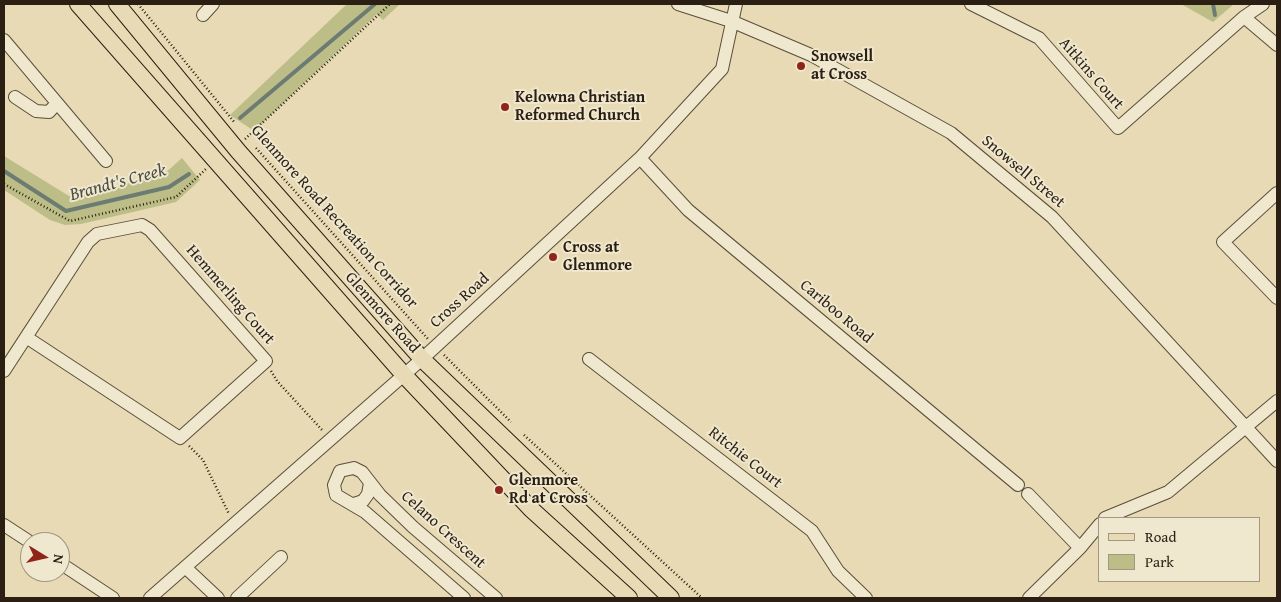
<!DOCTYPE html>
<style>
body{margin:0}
#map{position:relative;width:1281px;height:602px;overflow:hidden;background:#e7dab4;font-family:"Gentium Book Plus",serif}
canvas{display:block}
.frame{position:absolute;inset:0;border:5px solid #2b1f13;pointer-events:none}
.legend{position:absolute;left:1098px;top:517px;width:162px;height:65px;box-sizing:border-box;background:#efe7ce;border:1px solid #a19783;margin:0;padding:6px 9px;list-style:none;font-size:15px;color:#2b1f13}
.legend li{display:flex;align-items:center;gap:10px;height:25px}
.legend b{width:25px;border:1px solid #a19783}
.north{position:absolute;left:20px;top:532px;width:50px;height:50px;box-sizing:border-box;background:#efe7ce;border:1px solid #a19783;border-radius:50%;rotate:99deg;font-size:14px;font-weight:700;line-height:20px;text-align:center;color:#2b1f13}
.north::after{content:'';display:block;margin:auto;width:18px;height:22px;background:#8f2418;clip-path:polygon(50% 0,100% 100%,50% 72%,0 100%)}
</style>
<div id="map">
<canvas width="1281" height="602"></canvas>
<div class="frame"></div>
<ul class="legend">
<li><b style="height:6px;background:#e7dab4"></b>Road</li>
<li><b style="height:14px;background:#bdbd87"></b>Park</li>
</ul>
<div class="north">N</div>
</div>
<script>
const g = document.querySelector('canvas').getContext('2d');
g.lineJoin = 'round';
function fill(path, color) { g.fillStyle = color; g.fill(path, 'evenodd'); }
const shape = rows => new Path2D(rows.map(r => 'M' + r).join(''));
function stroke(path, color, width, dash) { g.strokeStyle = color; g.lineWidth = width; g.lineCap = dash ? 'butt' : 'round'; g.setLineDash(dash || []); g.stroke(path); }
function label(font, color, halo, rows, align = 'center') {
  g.font = font + ' "Gentium Book Plus",serif'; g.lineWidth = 4; g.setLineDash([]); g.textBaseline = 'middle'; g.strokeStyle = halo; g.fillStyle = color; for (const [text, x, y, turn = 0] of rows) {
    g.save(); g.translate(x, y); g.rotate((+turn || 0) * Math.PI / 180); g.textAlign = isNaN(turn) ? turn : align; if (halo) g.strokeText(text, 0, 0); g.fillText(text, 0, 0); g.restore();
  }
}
fill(shape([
 [347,4,400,4,383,20,377,14,254,131,230,115],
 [1181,4,1234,4,1213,22],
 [4,156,69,196,162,176,182,158,200,180,176,202,81,224,65,225,50,220,4,190]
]), '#bdbd87');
stroke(shape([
 [1213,4,1215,15],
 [240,118,375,4],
 [4,171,66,211,169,187,189,174]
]), '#6c7c72', 4);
const minor = shape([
 [678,4,731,21,811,55,951,133,1052,217,1277,461],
 [971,4,1039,38,1118,128,1244,17,1263,4],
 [203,15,213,4],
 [1244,17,1277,45],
 [4,40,106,161],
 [15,97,36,111,49,112,57,103],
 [640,158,688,210,1018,485],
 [1277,193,1223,242,1277,298],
 [589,359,812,531,838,571,866,598],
 [4,371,88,242,97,234,142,225,150,230,266,361,180,438,26,337],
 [1028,494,1080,548],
 [354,504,363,501,368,494,370,483],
 [1105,518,1168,492,1277,401],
 [4,525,30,542],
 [60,563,113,598],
 [185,567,218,598],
 [150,598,422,359,640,158,722,69,736,4],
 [237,598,281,557],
 [464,598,365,512,336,495,334,485,340,471,354,468,362,472,380,495,413,527,496,598],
 [1029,598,1080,548,1100,524]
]);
const major = shape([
 [78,4,404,375,531,509,629,598],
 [117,4,238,151,422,359,671,598]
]);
stroke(minor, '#5a4e3b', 14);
stroke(major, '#2b1f13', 18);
stroke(shape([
 [138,4,235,123],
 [245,139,390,4],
 [256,148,428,339],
 [4,184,70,221,176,197,206,169],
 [444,355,511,422],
 [271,371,277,381,323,431],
 [524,435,702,598],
 [189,446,203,460,229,514]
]), '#2b1f13', 2.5, [1, 2.5]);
stroke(minor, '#efe7ce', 12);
stroke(major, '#e7dab4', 16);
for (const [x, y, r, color] of [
 [801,66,5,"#8f2418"],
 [505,107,5,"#8f2418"],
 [553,257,5,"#8f2418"],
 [499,490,5,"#8f2418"]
]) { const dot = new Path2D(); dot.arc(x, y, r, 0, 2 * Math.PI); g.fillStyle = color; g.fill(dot); stroke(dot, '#efe7ce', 2); }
label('bold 16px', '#2b1f13', '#efe7ce', [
 ["Snowsell",811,57],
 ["at Cross",811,75],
 ["Kelowna Christian",515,98],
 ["Reformed Church",515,116],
 ["Cross at",563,248],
 ["Glenmore",563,266],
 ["Glenmore",509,481],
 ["Rd at Cross",509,499]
], 'left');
label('16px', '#2b1f13', '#efe7ce', [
 ["Aitkins Court",1091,74,49],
 ["Snowsell Street",1023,172,40],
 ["Glenmore Road Recreation Corridor",334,217,48],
 ["Hemmerling Court",230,295,49],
 ["Cross Road",460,301,-42],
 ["Cariboo Road",836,312,40],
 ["Glenmore Road",382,313,48],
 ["Ritchie Court",745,458,38],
 ["Celano Crescent",443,530,42]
]);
label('italic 18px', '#4b4e43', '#efe7ce', [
 ["Brandt's Creek",118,183,-15]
]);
</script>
